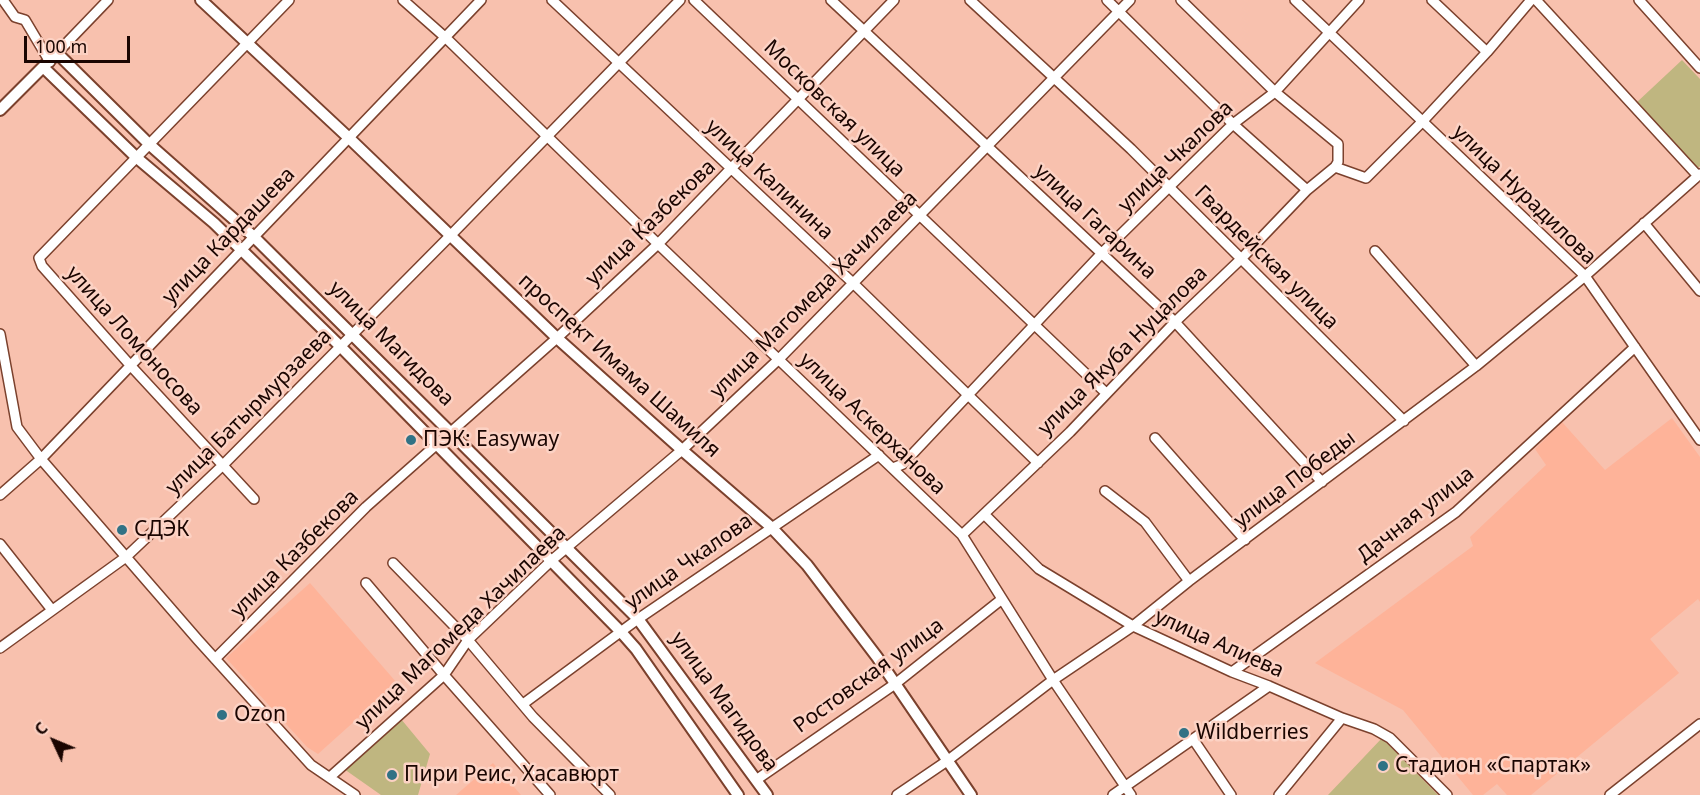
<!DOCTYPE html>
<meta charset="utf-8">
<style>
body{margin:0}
#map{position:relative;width:1700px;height:795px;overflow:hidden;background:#f8c1ae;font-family:"Noto Sans",sans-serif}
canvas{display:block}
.north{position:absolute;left:24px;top:711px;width:60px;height:60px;-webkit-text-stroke:4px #fcd2c4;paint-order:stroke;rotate:314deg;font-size:16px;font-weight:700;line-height:24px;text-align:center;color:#1a0501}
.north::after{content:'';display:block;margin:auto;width:21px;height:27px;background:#1a0501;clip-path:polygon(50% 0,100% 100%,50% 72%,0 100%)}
.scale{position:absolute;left:24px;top:36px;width:106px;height:27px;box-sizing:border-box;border:3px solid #1a0501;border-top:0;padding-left:8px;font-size:18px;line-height:21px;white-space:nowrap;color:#1a0501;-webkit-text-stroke:4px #fcd2c4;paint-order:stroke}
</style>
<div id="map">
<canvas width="1700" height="795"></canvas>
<div class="north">С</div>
<div class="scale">100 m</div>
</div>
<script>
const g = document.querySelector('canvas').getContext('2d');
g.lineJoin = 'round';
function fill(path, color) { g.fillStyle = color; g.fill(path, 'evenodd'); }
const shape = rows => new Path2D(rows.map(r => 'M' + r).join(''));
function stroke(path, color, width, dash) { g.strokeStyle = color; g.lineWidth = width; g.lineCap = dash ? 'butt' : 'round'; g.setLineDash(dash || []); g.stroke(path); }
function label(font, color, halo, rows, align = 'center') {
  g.font = font + ' "Noto Sans",sans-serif'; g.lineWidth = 5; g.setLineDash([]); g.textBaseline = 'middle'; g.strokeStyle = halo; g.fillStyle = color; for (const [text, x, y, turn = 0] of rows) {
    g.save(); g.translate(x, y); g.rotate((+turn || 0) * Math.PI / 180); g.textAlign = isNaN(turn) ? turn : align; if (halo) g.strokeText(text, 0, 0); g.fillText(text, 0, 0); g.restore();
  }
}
fill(shape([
 [1672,418,1700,457,1700,602,1698,599,1650,639,1679,673,1531,795,1507,795,1497,784,1483,795,1473,795,1403,710,1315,663,1473,546,1470,537,1546,465,1535,449,1562,422,1605,470],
 [310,583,397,683,318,754,307,747,226,658],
 [493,763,521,795,456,795]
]), '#feb399');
fill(shape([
 [1682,60,1700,79,1700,166,1697,169,1636,103],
 [401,719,430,754,418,795,381,795,344,769],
 [1382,738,1438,795,1328,795]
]), '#bfb680');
const minor = shape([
 [3,0,15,17,25,20,50,62],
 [403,0,446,38,658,244,962,535,1053,680,1131,795],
 [552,0,854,284,1038,463],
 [694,0,1106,393],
 [831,0,1175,322,1322,482],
 [970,0,1131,149,1404,421],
 [1107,0,1233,124,1307,190],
 [1181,0,1275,92,1338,144,1338,162,1335,167],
 [1295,0,1585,276,1700,440],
 [1432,0,1487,52],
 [1536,0,1698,176],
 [1639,0,1700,68],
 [57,53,108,0],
 [1335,167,1366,178,1422,122,1487,52,1531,0],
 [1644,223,1700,291],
 [1375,251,1476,366],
 [0,334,17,427,41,459,198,640,311,765,355,795],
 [1155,438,1245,540],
 [893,468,903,464,1102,253,1233,124,1275,92,1359,0],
 [1105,491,1145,522,1189,581],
 [0,495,41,459,481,0],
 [254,499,130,365,42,266,39,258,289,0],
 [984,514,1039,569,1133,626,1232,672,1269,686,1342,718,1374,729,1390,738,1447,795],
 [962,535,1070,432,1175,322,1241,259,1307,190,1335,167],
 [0,544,52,610],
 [393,563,468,640,533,717,610,795],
 [366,583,444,675,550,795],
 [0,648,126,557,222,466,450,236,680,0],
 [215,659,366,507,557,338,658,244,894,0],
 [1232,672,1456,512,1635,347],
 [523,704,638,619,879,455],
 [1193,739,1231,795],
 [330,777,444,675,468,640,552,560,682,450,779,359,1130,0],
 [756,780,895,684,1002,599],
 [897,795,947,761,1053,680,1133,626,1189,581,1476,366,1585,276,1700,174],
 [1113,795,1269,686],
 [1279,795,1342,718],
 [1610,795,1700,724]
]);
const major = shape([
 [201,0,349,138,557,338,682,450,771,527,807,565,877,657,971,795],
 [44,68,137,158,214,223,341,347,621,632,636,649,738,795],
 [0,110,57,53,150,145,254,237,638,619,767,795]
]);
stroke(minor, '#7b412d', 12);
stroke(major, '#7b412d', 14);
stroke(minor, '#fff', 9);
stroke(major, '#fff', 10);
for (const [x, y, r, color] of [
 [411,440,6,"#317285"],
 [122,530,6,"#317285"],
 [222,715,6,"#317285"],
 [1184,733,6,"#317285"],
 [1383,766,6,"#317285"],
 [392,775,6,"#317285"]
]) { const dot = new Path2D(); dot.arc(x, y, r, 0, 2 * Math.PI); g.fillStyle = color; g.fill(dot); stroke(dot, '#fcd2c4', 2); }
label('21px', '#1a0501', '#fcd2c4', [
 ["Московская улица",834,109,44],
 ["улица Чкалова",1176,157,-44],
 ["улица Калинина",769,180,43],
 ["улица Нурадилова",1524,195,44],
 ["улица Гагарина",1095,222,43],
 ["улица Казбекова",651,223,-44],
 ["улица Кардашева",229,236,-46],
 ["Гвардейская улица",1266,258,45],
 ["улица Магомеда Хачилаева",814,295,-45],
 ["улица Ломоносова",134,341,48],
 ["улица Магидова",391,344,45],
 ["улица Якуба Нуцалова",1123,351,-45],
 ["проспект Имама Шамиля",619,366,42],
 ["улица Батырмурзаева",249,412,-45],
 ["улица Аскерханова",872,424,44],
 ["улица Победы",1295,480,-37],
 ["Дачная улица",1416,515,-38],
 ["улица Казбекова",295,554,-45],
 ["улица Чкалова",689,562,-35],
 ["улица Магомеда Хачилаева",461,628,-44],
 ["улица Алиева",1219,644,24],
 ["Ростовская улица",869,676,-36],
 ["улица Магидова",724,702,54]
]);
label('21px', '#1a0501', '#fcd2c4', [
 ["ПЭК: Easyway",423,440],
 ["СДЭК",134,530],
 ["Ozon",234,715],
 ["Wildberries",1196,733],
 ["Стадион «Спартак»",1395,766],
 ["Пири Реис, Хасавюрт",404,775]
], 'left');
</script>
